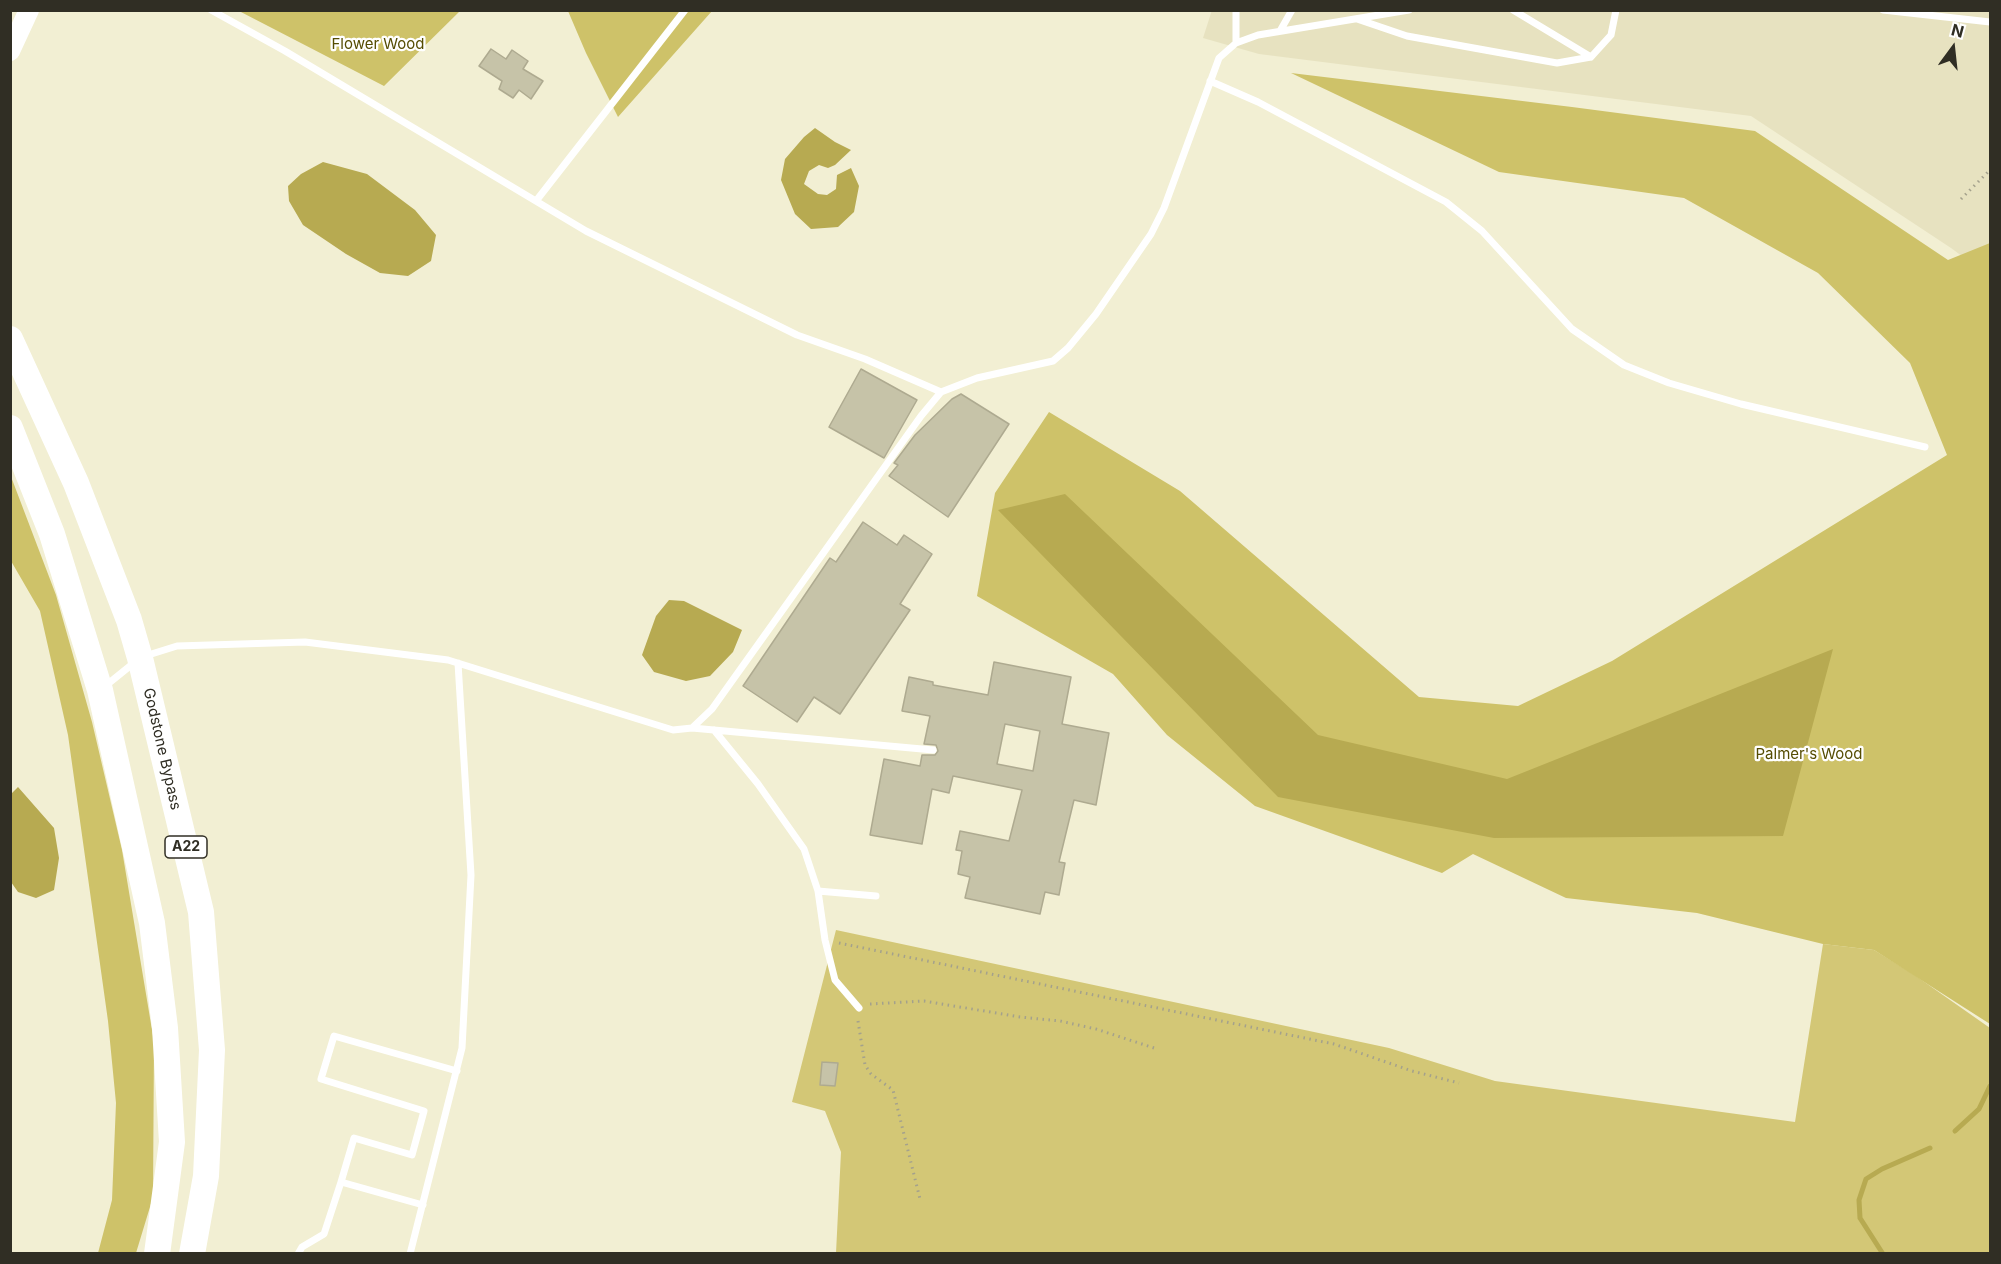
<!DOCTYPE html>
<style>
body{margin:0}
#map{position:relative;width:2001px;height:1264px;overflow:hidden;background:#f2efd3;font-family:Inter,sans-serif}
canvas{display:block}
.frame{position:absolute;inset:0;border:12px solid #302e24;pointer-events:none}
.north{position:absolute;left:1923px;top:18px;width:60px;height:60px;-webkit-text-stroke:4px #fff;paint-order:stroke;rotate:15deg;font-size:16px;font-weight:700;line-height:24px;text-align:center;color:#302e24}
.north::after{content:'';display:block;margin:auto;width:21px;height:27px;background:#302e24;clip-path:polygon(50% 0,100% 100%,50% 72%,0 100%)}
</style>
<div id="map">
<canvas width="2001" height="1264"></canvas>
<div class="frame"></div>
<div class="north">N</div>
</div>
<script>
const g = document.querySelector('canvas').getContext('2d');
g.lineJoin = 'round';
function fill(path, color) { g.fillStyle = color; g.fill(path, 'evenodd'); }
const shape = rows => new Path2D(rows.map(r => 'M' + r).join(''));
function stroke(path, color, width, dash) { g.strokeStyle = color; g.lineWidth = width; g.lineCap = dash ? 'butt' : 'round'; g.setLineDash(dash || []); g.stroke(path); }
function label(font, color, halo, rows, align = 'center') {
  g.font = font + ' Inter,sans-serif'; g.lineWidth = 4.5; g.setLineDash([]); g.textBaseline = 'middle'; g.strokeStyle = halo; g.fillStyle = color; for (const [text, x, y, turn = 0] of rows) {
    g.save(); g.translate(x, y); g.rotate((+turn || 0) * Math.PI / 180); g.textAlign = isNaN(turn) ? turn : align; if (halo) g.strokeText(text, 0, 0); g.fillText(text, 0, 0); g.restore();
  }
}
fill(shape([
 [1212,10,1990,11,1990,277,1951,248,1751,116,1259,54,1203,38]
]), '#e7e2c0');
fill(shape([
 [836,930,1389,1048,1495,1081,1795,1122,1823,944,1874,950,1913,974,1990,1028,1990,1253,836,1253,841,1152,825,1111,792,1102]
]), '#d3c776');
fill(shape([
 [239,11,460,11,384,86],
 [568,11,712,11,618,117,586,53],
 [1291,73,1572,107,1755,131,1948,260,1990,243,1990,1024,1874,950,1823,944,1697,913,1566,898,1473,854,1442,873,1255,806,1167,735,1113,674,977,596,995,493,1049,412,1180,491,1419,697,1518,706,1612,661,1947,455,1910,363,1818,273,1684,198,1499,172],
 [10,474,56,595,92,722,122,850,154,1042,153,1197,136,1253,98,1253,112,1200,116,1103,108,1021,68,735,40,611,11,561]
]), '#cec269');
fill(shape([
 [815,128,835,142,851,150,835,165,828,168,819,165,809,171,804,184,818,194,827,195,836,189,837,175,851,168,859,186,854,212,838,227,811,229,795,214,781,180,785,159,804,137],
 [323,162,367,174,415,210,436,235,431,261,408,276,380,273,346,254,303,225,289,201,288,186,301,174],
 [1065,494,1318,735,1507,779,1833,649,1783,836,1494,838,1278,797,998,510],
 [669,600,684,601,742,630,733,652,710,676,686,681,654,672,642,655,656,616],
 [18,787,54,828,59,858,54,890,36,898,18,892,11,882,11,794]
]), '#b7aa51');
stroke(shape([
 [1955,1131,1979,1109,1990,1086],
 [1883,1254,1860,1218,1859,1200,1866,1179,1882,1169,1930,1148]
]), '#b7aa51', 5);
const building = shape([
 [491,49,506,59,512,50,528,61,523,69,543,81,531,99,519,90,513,98,499,89,502,81,479,66,491,49],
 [861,369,917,400,884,458,829,427,861,369],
 [961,394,1009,424,948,517,889,476,898,465,894,463,915,435,952,399,961,394],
 [863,522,897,545,904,535,932,554,900,604,910,610,840,714,814,697,797,722,743,686,830,558,836,562,863,522],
 [994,662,1071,677,1062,724,1109,733,1096,805,1074,800,1059,862,1065,863,1059,895,1045,892,1040,914,965,898,970,877,958,874,962,851,956,850,960,831,1009,841,1022,790,953,776,949,793,932,789,922,844,870,835,884,759,920,766,922,755,935,755,938,751,936,745,924,744,930,716,902,711,909,677,933,682,933,685,988,695,994,662],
 [1005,724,1040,731,1033,771,997,764,1005,724],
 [822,1062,838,1063,835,1086,820,1085,822,1062]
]);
fill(building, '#c6c3a8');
stroke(building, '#aeaa90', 1.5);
stroke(shape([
 [1961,199,1990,170],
 [839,943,1334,1044,1412,1071,1459,1083],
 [870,1004,924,1001,1020,1017,1060,1021,1096,1029,1154,1048],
 [858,1021,865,1065,871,1074,893,1090,920,1199]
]), '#a4a18c', 3, [1.5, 4.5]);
stroke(shape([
 [211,10,285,51,586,231,797,335,865,359,941,392],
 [1513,10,1591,57],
 [1883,10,1990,22],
 [1357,19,1407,36,1557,63,1591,57,1611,35,1616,10],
 [1280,31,1292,10],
 [1236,43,1236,10],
 [1210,81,1258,102,1446,202,1482,231,1572,329,1624,365,1669,383,1741,404,1925,447],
 [536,201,685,10],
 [145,656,177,646,305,642,448,660,673,730,692,728,712,709,921,416,941,392,977,378,1053,361,1068,348,1096,314,1151,234,1164,208,1219,58,1236,43,1258,35,1409,10],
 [104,687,135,662],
 [692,728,933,750],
 [714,730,758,784,804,849,818,891,825,940,835,980,859,1008],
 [818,891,876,896],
 [423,1205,341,1182,354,1138,412,1155,424,1111,321,1079,334,1036,457,1071],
 [298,1254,302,1247,324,1234,341,1182],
 [410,1254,462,1048,471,875,458,663]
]), '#fff', 7);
stroke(shape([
 [10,51,29,10]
]), '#fff', 20);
stroke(shape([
 [10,339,76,483,129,620,140,658,201,912,212,1050,206,1176,192,1254],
 [10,428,52,534,100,690,152,923,165,1028,172,1142,157,1254]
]), '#fff', 26);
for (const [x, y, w] of [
 [186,847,42]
]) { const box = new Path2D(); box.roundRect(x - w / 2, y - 11, w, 22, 4.5); g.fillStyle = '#fff'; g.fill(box); stroke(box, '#302e24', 1.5); }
label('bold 14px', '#302e24', null, [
 ["A22",186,847]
]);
label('15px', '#554c02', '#fff', [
 ["Flower Wood",378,44],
 ["Palmer's Wood",1809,754]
]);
label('15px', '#302e24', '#fff', [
 ["Godstone Bypass",162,749,77]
]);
</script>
